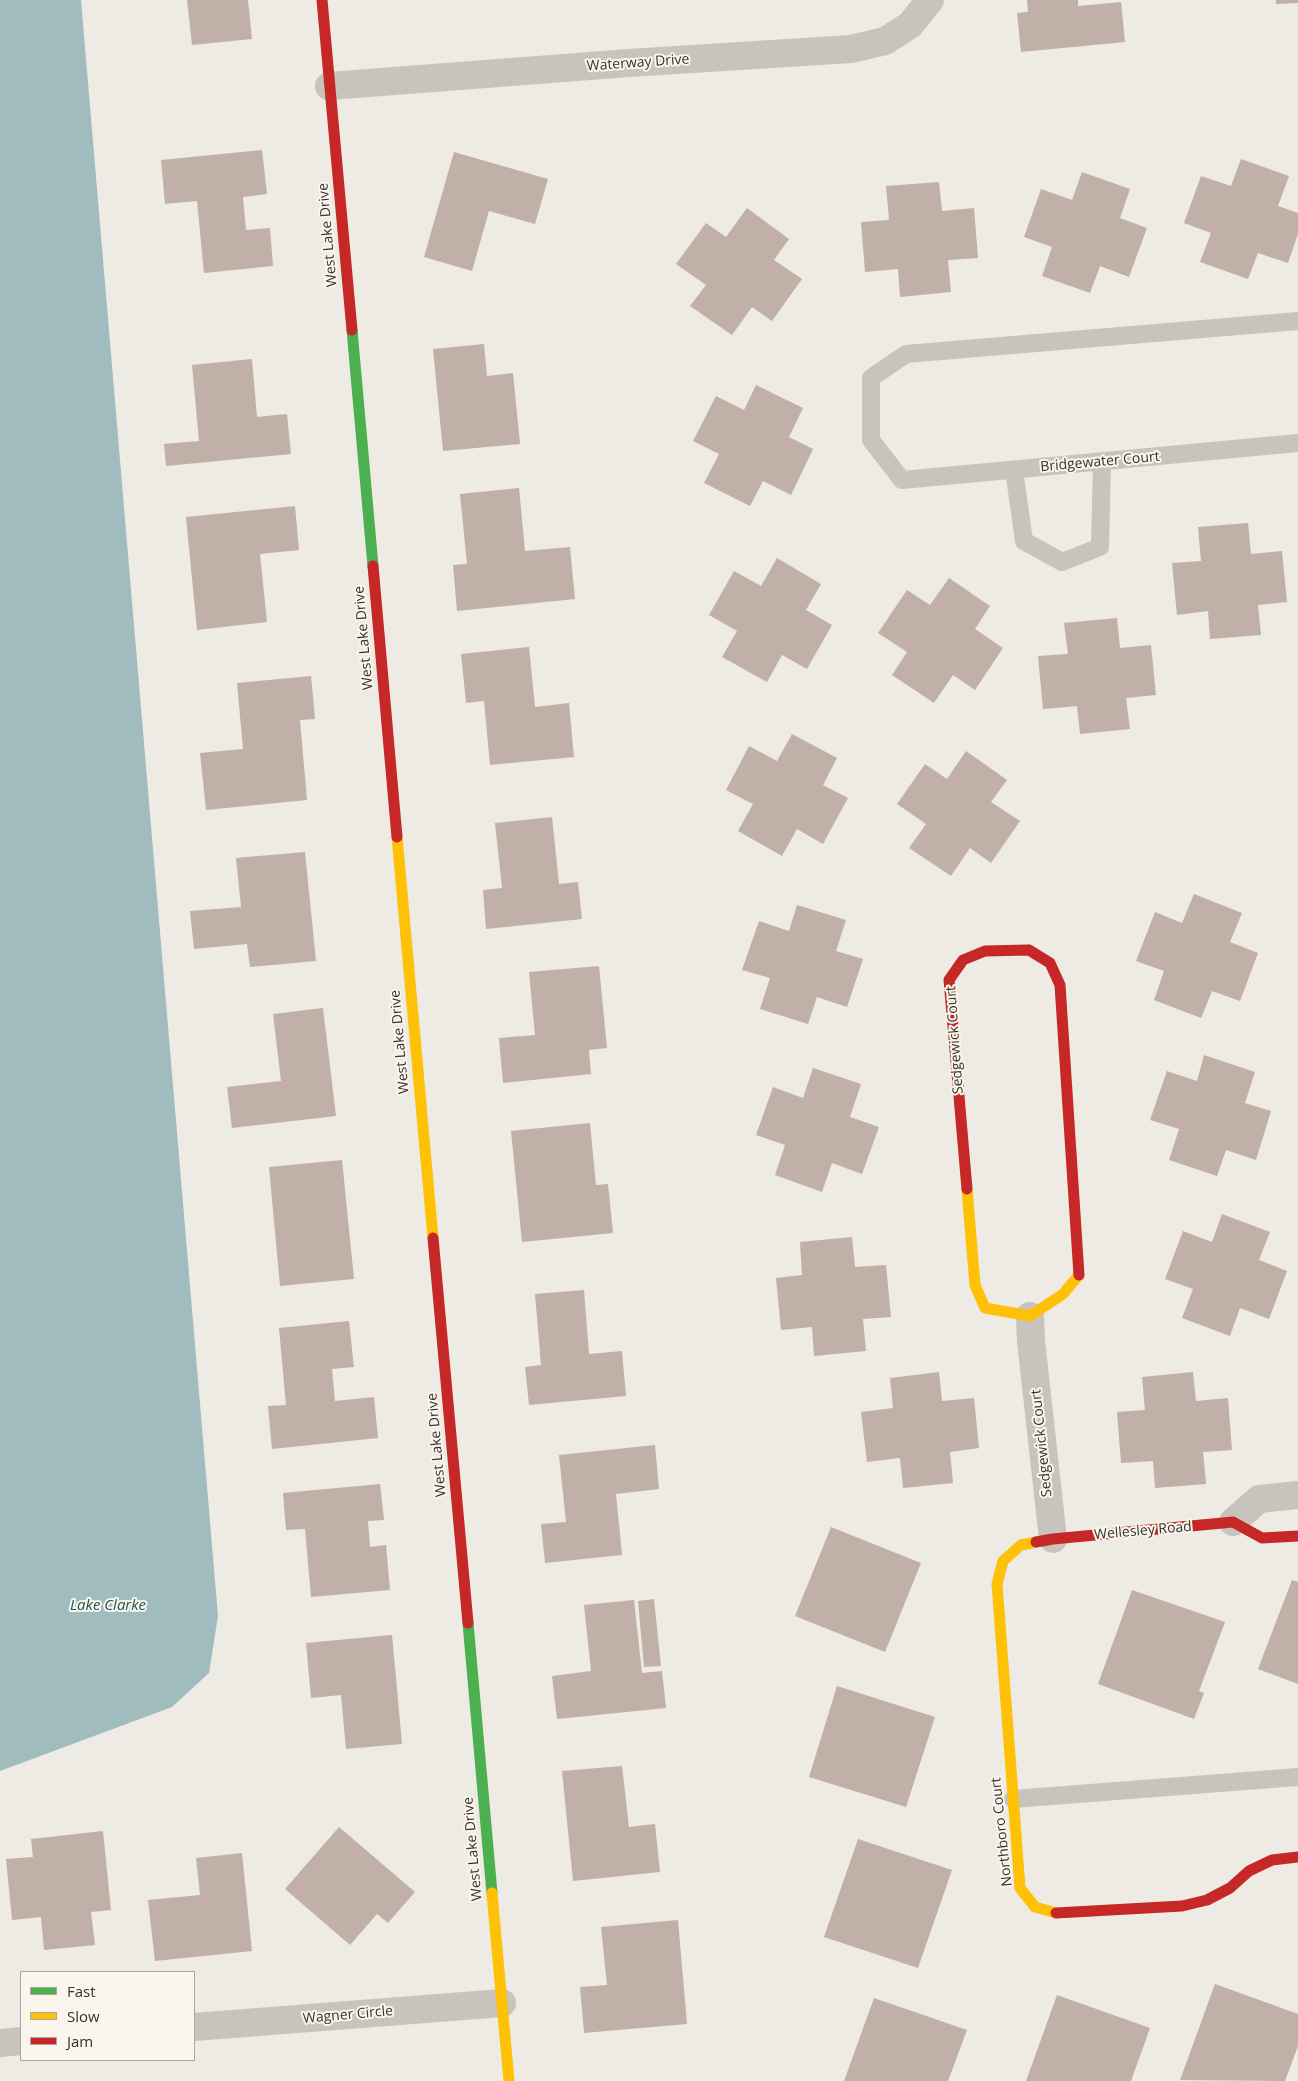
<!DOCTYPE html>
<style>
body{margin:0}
#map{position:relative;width:1298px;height:2081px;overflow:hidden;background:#eeeae4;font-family:"Open Sans",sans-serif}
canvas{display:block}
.legend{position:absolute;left:20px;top:1971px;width:175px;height:90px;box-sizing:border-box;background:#faf5ed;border:1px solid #ada69f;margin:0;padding:6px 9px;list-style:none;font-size:15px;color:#39302b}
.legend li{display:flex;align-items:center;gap:10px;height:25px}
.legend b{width:25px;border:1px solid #ada69f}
</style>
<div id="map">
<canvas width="1298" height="2081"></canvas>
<ul class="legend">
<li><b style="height:6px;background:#4caf50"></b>Fast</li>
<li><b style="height:6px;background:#ffc107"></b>Slow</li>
<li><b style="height:6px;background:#c62828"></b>Jam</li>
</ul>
</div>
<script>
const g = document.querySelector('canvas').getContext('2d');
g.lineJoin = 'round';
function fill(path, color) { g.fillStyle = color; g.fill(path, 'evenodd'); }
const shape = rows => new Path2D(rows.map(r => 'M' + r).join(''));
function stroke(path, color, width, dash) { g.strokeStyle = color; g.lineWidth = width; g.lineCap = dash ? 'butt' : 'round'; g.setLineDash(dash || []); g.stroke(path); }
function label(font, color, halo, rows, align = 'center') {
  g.font = font + ' "Open Sans",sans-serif'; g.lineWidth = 4; g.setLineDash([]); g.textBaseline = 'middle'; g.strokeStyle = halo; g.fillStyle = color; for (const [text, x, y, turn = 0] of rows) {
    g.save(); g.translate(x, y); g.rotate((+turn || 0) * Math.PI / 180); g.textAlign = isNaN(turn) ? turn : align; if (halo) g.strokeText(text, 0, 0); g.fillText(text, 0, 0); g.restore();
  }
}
fill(shape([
 [0,0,81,0,218,1616,209,1673,172,1707,0,1771]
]), '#a1bcbf');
fill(shape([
 [187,0,248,0,252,39,192,45],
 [1027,0,1078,0,1078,6,1121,2,1125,42,1021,52,1017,13,1028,12],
 [1276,0,1298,0,1298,3,1276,4],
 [262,150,267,194,243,197,246,230,270,228,273,266,204,273,197,201,165,204,161,160],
 [454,152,548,179,535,224,489,211,472,271,424,257],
 [1241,159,1289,176,1278,206,1298,213,1298,234,1288,263,1258,253,1248,279,1200,262,1211,233,1184,223,1201,176,1231,186],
 [1082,172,1130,189,1120,218,1147,228,1129,277,1100,266,1090,293,1042,276,1052,247,1024,237,1041,189,1072,200],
 [939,182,942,211,974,208,978,258,948,260,951,292,900,297,898,269,865,272,861,222,889,220,886,186],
 [747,208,789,239,774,260,802,279,772,321,752,307,732,335,690,306,706,285,676,264,706,223,726,237],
 [484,344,487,376,513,373,520,444,443,451,433,349],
 [252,359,257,417,287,414,291,454,166,466,164,444,199,441,192,365],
 [756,385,803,408,789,437,813,449,791,495,763,481,750,506,704,483,719,454,693,441,716,396,744,410],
 [519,488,525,551,570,547,575,599,457,611,453,565,467,564,460,494],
 [295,506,299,550,260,554,267,622,197,630,186,517],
 [1248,523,1251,554,1282,551,1287,602,1258,605,1261,635,1210,639,1208,611,1177,615,1172,563,1201,561,1198,527],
 [777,558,821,584,806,610,832,625,807,669,782,655,767,682,722,657,737,631,709,615,734,571,761,586],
 [949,578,990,606,975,629,1003,648,975,690,953,675,934,703,892,675,907,652,878,633,907,590,930,605],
 [1117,618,1120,648,1151,645,1156,695,1126,698,1130,729,1080,734,1077,706,1043,709,1038,656,1068,654,1064,623],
 [529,647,535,707,569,703,574,757,490,765,484,701,466,703,461,654],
 [311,676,315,719,300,720,307,800,206,810,200,753,243,749,237,683],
 [792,734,837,758,823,785,848,798,823,844,797,829,782,856,738,831,753,804,726,790,749,746,777,761],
 [966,751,1007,780,991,802,1020,821,991,863,970,848,951,876,909,848,926,824,897,804,925,764,947,779],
 [552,817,559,884,578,882,582,919,486,929,483,890,502,888,495,823],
 [305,852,316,961,250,967,247,944,194,949,190,911,241,907,236,858],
 [1194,894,1242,913,1230,942,1258,953,1240,1001,1212,991,1201,1018,1154,1000,1164,971,1136,961,1155,912,1182,923],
 [797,905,846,920,836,951,863,959,847,1007,817,997,808,1024,760,1009,770,978,742,970,759,921,789,931],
 [599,966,607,1048,589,1050,591,1074,503,1083,499,1038,535,1035,529,972],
 [323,1008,336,1116,232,1128,227,1087,281,1081,273,1014],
 [1204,1055,1255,1072,1245,1103,1271,1111,1256,1160,1226,1150,1217,1176,1169,1160,1179,1129,1150,1120,1167,1071,1197,1081],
 [813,1068,861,1084,850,1117,879,1127,862,1174,832,1163,822,1192,775,1175,785,1145,756,1135,773,1087,803,1098],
 [590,1123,596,1185,608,1184,613,1233,522,1242,511,1131],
 [342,1160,354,1279,280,1286,269,1167],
 [1222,1214,1270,1232,1259,1260,1287,1271,1269,1319,1240,1308,1230,1336,1182,1318,1193,1289,1165,1279,1183,1231,1212,1242],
 [852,1237,855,1267,886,1265,891,1317,863,1319,866,1351,814,1356,812,1327,781,1330,776,1278,802,1275,800,1242],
 [584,1290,589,1354,622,1351,626,1396,529,1405,525,1367,541,1365,535,1294],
 [349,1321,354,1367,332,1369,335,1401,374,1397,378,1438,272,1449,268,1406,286,1405,279,1328],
 [939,1372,942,1401,974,1398,979,1448,950,1452,953,1483,903,1488,900,1458,867,1462,861,1412,893,1408,890,1378],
 [1193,1372,1196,1401,1228,1398,1232,1450,1203,1452,1206,1484,1155,1488,1153,1461,1121,1463,1117,1412,1145,1410,1142,1377],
 [655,1445,659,1489,616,1494,622,1555,545,1563,541,1524,566,1522,559,1455],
 [380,1484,384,1520,368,1521,370,1547,386,1545,390,1590,311,1597,305,1529,286,1530,283,1493],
 [831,1527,921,1563,885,1652,795,1616],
 [1292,1580,1298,1582,1298,1684,1258,1669],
 [1132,1590,1225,1622,1199,1691,1204,1693,1194,1719,1098,1684],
 [654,1599,661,1666,644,1667,638,1601],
 [634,1600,642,1673,662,1671,666,1708,557,1719,552,1676,591,1671,584,1605],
 [392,1635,402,1744,346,1749,341,1695,311,1698,306,1643],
 [837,1686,935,1717,906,1807,809,1777],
 [622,1766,629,1827,655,1824,660,1872,573,1881,562,1771],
 [339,1827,415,1892,388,1923,377,1914,350,1945,285,1889],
 [103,1831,111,1910,91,1912,95,1945,44,1950,41,1917,12,1920,6,1859,33,1857,31,1839],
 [858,1839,952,1870,918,1968,824,1937],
 [242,1853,252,1951,155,1961,148,1900,200,1895,196,1858],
 [678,1920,687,2024,584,2033,580,1987,607,1985,601,1927],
 [1215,1984,1298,2014,1298,2046,1285,2081,1180,2080],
 [1057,1995,1150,2028,1131,2081,1026,2081],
 [874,1998,967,2030,948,2081,844,2081]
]), '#c1b0a7');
stroke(shape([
 [1298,321,906,354,871,378,871,440,902,480,1298,443],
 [1014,470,1024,541,1062,562,1100,547,1102,462],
 [1013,1799,1298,1777]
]), '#c8c3bd', 18);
stroke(shape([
 [329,86,629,63,851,49,885,41,910,25,930,0],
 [1030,1316,1031,1341,1053,1539],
 [1233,1522,1259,1499,1298,1495],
 [194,2027,502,2003],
 [0,2043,21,2041]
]), '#c8c3bd', 28);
stroke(shape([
 [352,330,373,566],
 [468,1623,492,1893]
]), '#4caf50', 11);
stroke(shape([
 [397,837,433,1238],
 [967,1189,975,1285,985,1308,1030,1316,1063,1294,1079,1275],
 [1036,1542,1021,1545,1003,1561,997,1584,1020,1888,1035,1907,1056,1913],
 [492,1893,509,2081]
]), '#ffc107', 11);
stroke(shape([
 [322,0,352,330],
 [373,566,397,837],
 [1029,950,1050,963,1060,985,1079,1275],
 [967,1189,949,980,963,960,985,951,1029,950],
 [433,1238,468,1623],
 [1036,1542,1053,1539,1233,1522,1262,1538,1298,1536],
 [1056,1913,1182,1906,1207,1900,1230,1888,1249,1871,1272,1860,1298,1857]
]), '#c62828', 11);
label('14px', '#39302b', '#faf5ed', [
 ["Waterway Drive",638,63,-4],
 ["West Lake Drive",328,235,-95],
 ["Bridgewater Court",1100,462,-5],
 ["West Lake Drive",364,638,-95],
 ["Sedgewick Court",955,1040,-94],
 ["West Lake Drive",400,1042,-95],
 ["Sedgewick Court",1042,1443,-96],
 ["West Lake Drive",437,1445,-95],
 ["Wellesley Road",1143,1531,-5],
 ["Northboro Court",1002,1832,-96],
 ["West Lake Drive",473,1849,-95],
 ["Wagner Circle",348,2015,-5]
]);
label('italic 15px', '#225259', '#faf5ed', [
 ["Lake Clarke",108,1606]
]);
</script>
